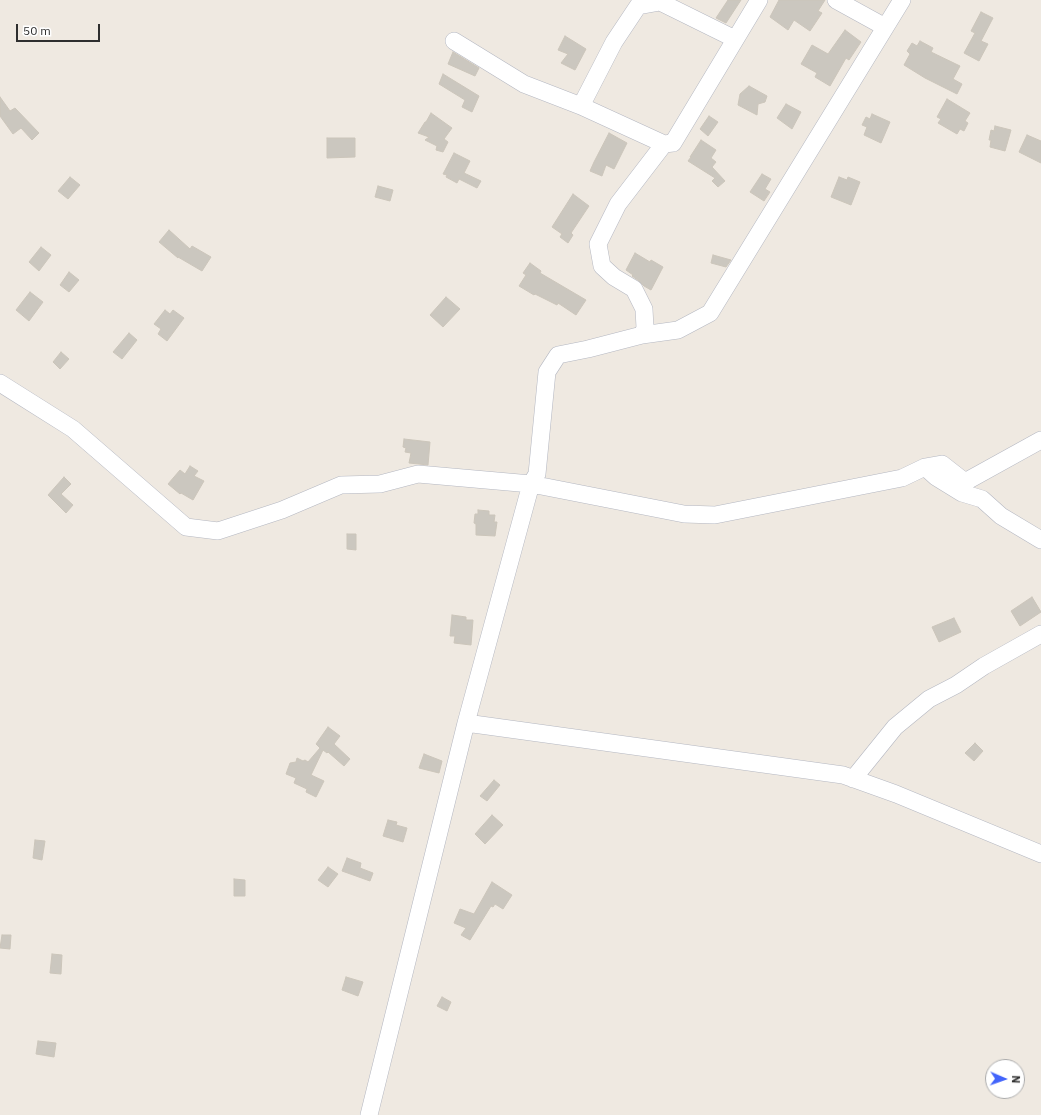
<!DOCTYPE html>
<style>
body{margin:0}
#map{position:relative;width:1041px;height:1115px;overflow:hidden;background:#efe9e1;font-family:"IBM Plex Sans",sans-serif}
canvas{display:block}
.north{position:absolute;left:985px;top:1059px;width:40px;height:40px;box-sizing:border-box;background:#fff;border:1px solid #ababab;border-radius:50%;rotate:92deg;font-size:11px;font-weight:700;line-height:16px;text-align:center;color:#2e2e2e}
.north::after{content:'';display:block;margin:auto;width:14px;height:18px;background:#4264fb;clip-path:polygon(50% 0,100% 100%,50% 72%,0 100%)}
.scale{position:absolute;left:16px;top:24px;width:84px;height:18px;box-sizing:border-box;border:2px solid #2e2e2e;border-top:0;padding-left:5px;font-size:12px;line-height:14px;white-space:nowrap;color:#2e2e2e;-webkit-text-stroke:3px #fff;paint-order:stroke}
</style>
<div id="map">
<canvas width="1041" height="1115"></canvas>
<div class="north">N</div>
<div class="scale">50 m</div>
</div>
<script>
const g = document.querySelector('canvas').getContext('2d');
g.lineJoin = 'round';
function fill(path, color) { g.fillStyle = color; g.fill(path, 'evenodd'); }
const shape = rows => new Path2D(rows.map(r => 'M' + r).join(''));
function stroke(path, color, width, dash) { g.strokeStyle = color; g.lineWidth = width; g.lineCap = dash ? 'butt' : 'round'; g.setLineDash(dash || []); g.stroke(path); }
const building = shape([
 [728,0,741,0,726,23,716,18,728,0],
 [779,0,825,0,818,11,822,13,810,31,794,20,788,30,770,17,779,0],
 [981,12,993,18,981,41,988,44,979,61,964,53,975,33,971,31,981,12],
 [845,30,861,42,849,60,846,58,830,86,815,77,817,73,801,64,812,45,828,54,845,30],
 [565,36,586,49,575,70,561,63,568,54,558,50,565,36],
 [920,41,933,48,931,52,960,66,953,79,962,84,957,94,925,78,904,65,910,54,907,51,912,43,917,46,920,41],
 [453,52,479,68,475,76,448,64,453,52],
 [443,74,479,96,472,112,462,107,465,100,439,84,443,74],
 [749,86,767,96,765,102,758,104,757,115,738,105,740,94,749,86],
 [0,97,10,111,15,108,39,133,32,140,21,128,13,134,0,116,0,97],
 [947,99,970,113,965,121,968,123,964,131,960,129,957,134,938,123,941,119,937,117,947,99],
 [786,104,801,112,792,129,777,118,786,104],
 [431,113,452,128,444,139,448,142,443,152,436,150,437,146,425,140,429,137,418,133,425,122,426,122,431,113],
 [872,114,890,122,881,143,864,135,867,127,862,125,866,117,870,119,872,114],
 [709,116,718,122,708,136,700,129,709,116],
 [995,126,1011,130,1005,151,990,147,991,140,989,140,991,130,994,131,995,126],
 [609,133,627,143,614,169,606,165,602,176,590,171,594,162,609,133],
 [1027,135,1041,141,1041,163,1019,152,1027,135],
 [327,138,355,138,355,157,327,158,327,138],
 [701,140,716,150,711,158,716,162,712,167,725,181,718,187,712,181,715,178,688,161,691,157,690,157,701,140],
 [454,153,470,161,464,173,481,181,477,188,459,179,457,183,446,177,447,175,443,174,454,153],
 [762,174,771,179,765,189,770,192,764,201,750,192,762,174],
 [70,177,80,185,68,199,58,191,70,177],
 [839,177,847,180,848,177,860,182,851,205,831,197,839,177],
 [378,186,393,190,390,201,375,197,378,186],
 [573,194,589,206,571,233,573,235,568,243,560,237,562,234,552,227,573,194],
 [169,230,190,249,192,246,211,257,202,271,178,257,178,258,159,242,169,230],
 [41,247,51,255,39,271,29,262,41,247],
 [635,253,650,262,651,260,663,267,651,290,644,286,639,281,632,276,633,275,626,270,635,253],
 [713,255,731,260,726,267,711,263,713,255],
 [530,263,541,271,540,273,586,300,576,315,558,303,557,305,535,294,534,295,519,286,526,275,523,273,530,263],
 [69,272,79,280,69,292,60,285,69,272],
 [30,292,43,302,29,321,16,310,30,292],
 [446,297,460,309,443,327,430,315,446,297],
 [165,310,170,314,173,310,184,318,167,341,158,334,161,329,154,324,165,310],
 [129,333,137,340,122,359,113,352,129,333],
 [61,352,69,359,60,369,53,362,61,352],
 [404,439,430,442,428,465,409,463,411,453,405,452,406,448,403,447,404,439],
 [190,466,198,471,194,476,204,481,193,500,181,493,180,494,168,484,180,470,185,474,190,466],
 [64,477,71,484,61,494,73,505,66,513,48,495,64,477],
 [478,510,489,511,489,515,495,515,494,522,497,522,495,536,476,535,476,524,474,523,475,514,478,514,478,510],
 [347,534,356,534,356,550,347,549,347,534],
 [1032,597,1041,612,1020,626,1011,611,1032,597],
 [452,615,466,617,466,620,473,620,471,645,454,643,455,636,450,636,452,615],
 [954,618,961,632,939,642,932,627,954,618],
 [328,727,340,736,334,744,350,759,344,766,328,752,327,753,323,750,311,775,324,781,316,797,306,792,307,789,294,783,296,778,286,774,290,763,296,762,297,758,303,761,305,760,308,762,320,748,316,744,328,727],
 [975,743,983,751,974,761,965,753,975,743],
 [424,754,442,761,439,773,419,768,424,754],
 [494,780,500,785,487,801,480,796,494,780],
 [492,815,503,825,485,844,475,834,492,815],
 [388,820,397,822,396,825,407,828,403,842,383,836,388,820],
 [35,840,45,841,42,860,33,858,35,840],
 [347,858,361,863,360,868,373,873,370,881,342,871,347,858],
 [328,867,338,874,328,887,318,880,328,867],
 [234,879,245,880,245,896,234,896,234,879],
 [492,882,512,895,503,909,495,904,493,907,491,906,470,940,461,935,466,928,454,923,460,909,474,914,492,882],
 [2,935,11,935,10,949,0,948,2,935],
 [52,954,62,955,61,974,50,973,52,954],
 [346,977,363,982,358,996,342,990,346,977],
 [442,997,451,1002,447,1011,437,1006,442,997],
 [38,1041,56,1043,54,1057,36,1054,38,1041]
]);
fill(building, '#cbc7bf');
stroke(building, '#cbc5ba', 1);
const minor = shape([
 [836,0,885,27],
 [454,41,524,84,581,106,664,144],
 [581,106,614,42,638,6,660,2,735,39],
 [642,335,645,328,644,309,634,289,614,277,602,266,598,244,618,204,664,144,673,143,759,0],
 [0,383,73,429,186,527,218,531,282,510,341,485,380,484,418,474,531,484,684,514,715,515,902,478,925,467,942,464,965,482,1041,440],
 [925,467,936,477,962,493,982,499,1001,516,1041,540],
 [466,723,843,775,896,794,1041,854],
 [853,779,895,727,929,699,956,685,984,666,1041,634],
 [369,1115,466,723,531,484,537,474,547,372,558,355,588,349,642,335,678,330,710,313,902,0]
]);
stroke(minor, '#b4b7c1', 18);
stroke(minor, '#fff', 17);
</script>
